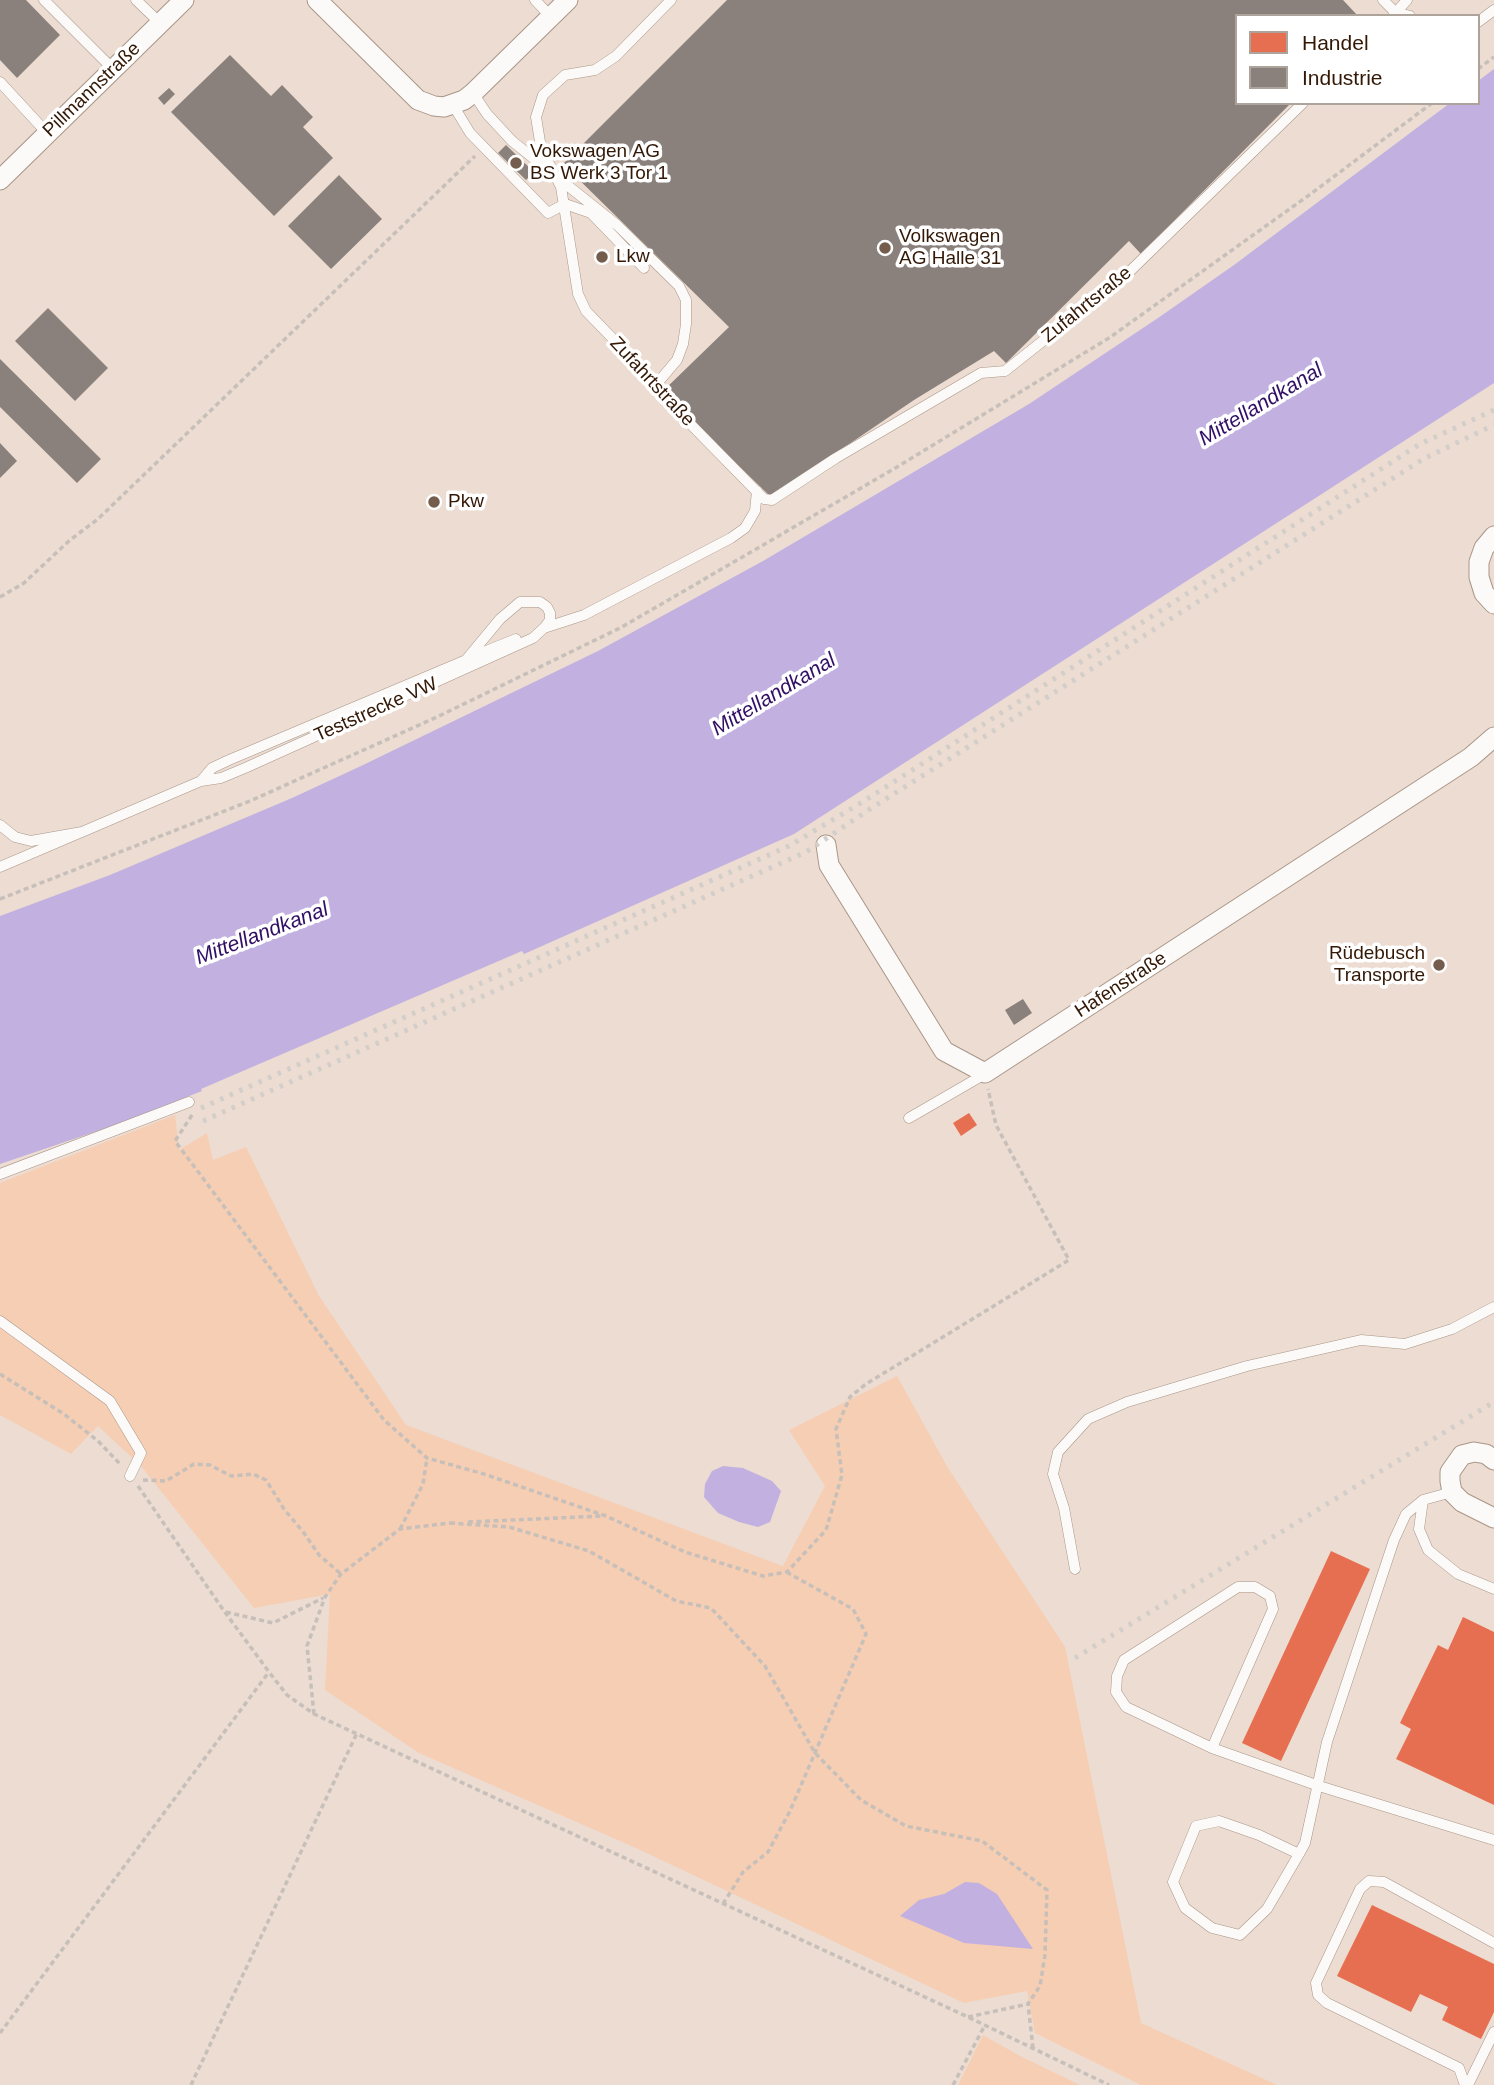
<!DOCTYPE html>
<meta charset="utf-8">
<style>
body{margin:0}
#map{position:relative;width:1494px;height:2085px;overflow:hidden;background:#ecdcd1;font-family:Arial,sans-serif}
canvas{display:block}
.legend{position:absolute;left:1235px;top:14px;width:245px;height:91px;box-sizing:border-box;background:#fff;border:2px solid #ada39b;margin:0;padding:9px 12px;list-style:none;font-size:21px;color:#331805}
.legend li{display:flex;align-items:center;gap:14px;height:35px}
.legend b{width:35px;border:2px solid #ada39b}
</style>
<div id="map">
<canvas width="1494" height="2085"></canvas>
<ul class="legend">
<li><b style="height:19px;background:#e76f51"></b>Handel</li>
<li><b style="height:19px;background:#8a817c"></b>Industrie</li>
</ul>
</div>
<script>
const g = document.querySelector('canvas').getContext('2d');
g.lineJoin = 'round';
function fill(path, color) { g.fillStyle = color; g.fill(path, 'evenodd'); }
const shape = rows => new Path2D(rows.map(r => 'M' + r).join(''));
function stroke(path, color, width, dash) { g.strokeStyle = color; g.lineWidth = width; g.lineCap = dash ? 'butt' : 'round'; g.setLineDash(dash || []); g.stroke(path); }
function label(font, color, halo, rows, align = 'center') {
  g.font = font + ' Arial,sans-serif'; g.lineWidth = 7; g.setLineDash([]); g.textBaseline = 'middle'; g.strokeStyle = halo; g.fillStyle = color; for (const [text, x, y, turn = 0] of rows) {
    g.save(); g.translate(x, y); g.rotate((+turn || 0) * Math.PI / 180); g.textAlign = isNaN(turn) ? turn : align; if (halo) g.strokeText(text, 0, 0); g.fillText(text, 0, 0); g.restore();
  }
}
fill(shape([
 [175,1115,179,1150,207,1133,213,1160,246,1147,319,1296,406,1425,783,1566,825,1486,789,1430,897,1376,948,1468,1065,1647,1141,2023,1277,2085,1141,2085,1035,2033,1027,1991,964,2003,636,1848,419,1753,325,1690,330,1594,254,1608,141,1466,98,1426,71,1454,0,1415,0,1183],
 [983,2035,1020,2056,1080,2085,958,2085]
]), '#f6ceb4');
fill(shape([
 [1494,69,1494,383,794,834,524,954,522,951,201,1089,202,1091,121,1123,0,1164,0,916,110,875,292,798,361,766,598,651,763,561,1029,404,1158,318,1234,265,1450,103,1478,103,1478,81],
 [723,1466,743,1468,772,1481,781,1491,770,1522,758,1527,739,1522,718,1513,704,1497,705,1484,712,1471],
 [965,1882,979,1883,997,1894,1033,1949,964,1943,900,1916,919,1900,944,1894]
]), '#c2b1e0');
fill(shape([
 [969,1113,977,1125,961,1136,953,1123],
 [1331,1551,1370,1569,1281,1761,1242,1743],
 [1463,1617,1494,1632,1494,1805,1396,1759,1411,1729,1400,1723,1438,1645,1448,1650],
 [1372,1905,1494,1964,1494,2012,1481,2039,1442,2020,1448,2007,1420,1994,1411,2012,1337,1976]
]), '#e76f51');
fill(shape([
 [0,0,26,0,60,35,17,78,0,60],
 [727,0,1343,0,1358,16,1237,16,1237,103,1291,103,1141,254,1129,241,1006,363,994,351,914,400,771,497,662,392,729,327,563,164],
 [230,55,271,96,282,85,313,117,303,127,333,158,274,216,171,112],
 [169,88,175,94,164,105,158,98],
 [506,145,534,172,526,180,498,153],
 [339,175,382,219,331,269,288,226],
 [48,308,108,368,75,401,15,341],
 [0,359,101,459,77,483,0,407],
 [0,443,17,461,0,478],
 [1023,999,1032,1013,1014,1025,1005,1010]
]), '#8a817c');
const service = shape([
 [44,0,113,69],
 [136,0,160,23],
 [535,0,551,17],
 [671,0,616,56,595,70,565,75,543,95,536,117,541,148,561,187,578,294,586,311,648,375,654,387,764,499,772,500,836,458,981,373,1005,371,1126,275,1303,103],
 [1383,0,1396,13],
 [1396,13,1410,16],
 [1393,16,1407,0],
 [1478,22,1494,10],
 [0,82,47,133],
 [473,93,487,114,512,141,617,225,679,286,686,300,686,324,683,344,677,360,654,387],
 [453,105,470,133,548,213,565,204,591,213,644,268],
 [547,627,584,615,731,538,745,528,755,511,757,491],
 [469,658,516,639],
 [0,825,15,837,31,841,82,832,201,781,221,778,245,768,533,638,545,627,550,620,550,613,547,607,540,602,520,602,500,619,466,660,229,760,212,768,201,781,49,846,0,867],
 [909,1118,985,1074],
 [0,1174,189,1102],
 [0,1321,110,1401,141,1453,130,1476],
 [1423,1500,1419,1529,1428,1550,1458,1574,1494,1589],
 [1075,1569,1064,1508,1053,1474,1058,1452,1088,1419,1127,1402,1247,1366,1361,1340,1405,1344,1452,1329,1494,1307],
 [1212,1748,1273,1609,1270,1596,1255,1587,1238,1587,1124,1660,1117,1676,1116,1692,1126,1707,1212,1748,1319,1786,1494,1840],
 [1299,1854,1259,1835,1219,1821,1196,1826,1173,1882,1185,1908,1212,1928,1240,1935,1267,1909,1299,1854,1305,1843,1327,1742,1394,1540,1406,1514,1423,1500,1452,1492],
 [1465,2085,1459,2068,1327,2003,1318,1995,1316,1983,1360,1889,1369,1881,1384,1882,1494,1943],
 [1468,2085,1494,2032]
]);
const minor = shape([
 [317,0,418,100,434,106,444,107,464,100,473,93,568,0],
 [0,180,184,0],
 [1494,536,1484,548,1479,562,1479,577,1484,593,1494,604],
 [826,845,829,865,944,1051,985,1073,1471,757,1494,737],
 [1494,1460,1486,1454,1474,1452,1462,1455,1450,1472,1450,1481,1452,1492,1462,1502,1494,1518]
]);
stroke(service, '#a99687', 11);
stroke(minor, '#a99687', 21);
stroke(shape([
 [1478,69,1494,57],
 [0,597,24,583,70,540,98,519,475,156],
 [0,899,250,801,437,717,622,627,892,470,1109,338,1312,193,1432,103],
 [192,1115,175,1141,384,1420,427,1458,484,1474,606,1516,685,1552,763,1576,787,1572,826,1530,842,1475,836,1429,850,1397,866,1384,1069,1260,996,1125,988,1089],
 [0,1374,64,1414,98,1441,120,1464],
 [143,1480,166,1481,194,1464,210,1465,231,1476,253,1474,266,1480,284,1509,304,1533,319,1555,341,1574],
 [138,1486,224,1611,269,1672,287,1695,314,1714,968,2017,1109,2085],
 [468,1522,603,1516],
 [450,1523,509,1527,589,1551,676,1601,711,1608,765,1666,815,1753,861,1800,906,1826,982,1841,1047,1890,1045,1955,1040,1986,1028,2004,1033,2048],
 [400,1529,423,1484,427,1458],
 [226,1612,273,1623,323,1598],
 [314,1714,307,1646,325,1597,341,1574,400,1529,450,1523],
 [723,1904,743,1872,768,1852,790,1811,866,1634,853,1609,788,1573],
 [968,2017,1028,2004],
 [0,2033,269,1672],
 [191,2085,357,1733],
 [953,2085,985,2025]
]), '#c7bfb9', 3.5, [5, 3.5]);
stroke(service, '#fcfaf8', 10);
stroke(minor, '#fcfaf8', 19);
stroke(shape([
 [201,1108,789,846,864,801,1420,444,1494,410],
 [203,1121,806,852,870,809,1425,458,1494,425],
 [1075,1658,1494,1402]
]), '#d3cec9', 5, [3.5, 7]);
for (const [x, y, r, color] of [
 [516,163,7,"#745d4c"],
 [885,248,7,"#745d4c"],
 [602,257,7,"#745d4c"],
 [434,502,7,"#745d4c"],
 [1439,965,7,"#745d4c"]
]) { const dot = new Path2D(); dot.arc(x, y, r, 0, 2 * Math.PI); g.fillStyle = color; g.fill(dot); stroke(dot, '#fff', 2.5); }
label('19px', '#331805', '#fff', [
 ["Pillmannstraße",92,90,-44],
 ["Zufahrtsraße",1087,305,-39],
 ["Zufahrtstraße",652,382,47],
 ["Teststrecke VW",376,710,-24],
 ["Hafenstraße",1121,985,-33]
]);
label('19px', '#331805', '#fff', [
 ["Vokswagen AG",530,152],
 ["BS Werk 3 Tor 1",530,174],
 ["Volkswagen",899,237],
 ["AG Halle 31",899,259],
 ["Lkw",616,257],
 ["Pkw",448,502],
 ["Rüdebusch",1425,954,"right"],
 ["Transporte",1425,976,"right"]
], 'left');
label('italic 21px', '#310f64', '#fff', [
 ["Mittellandkanal",1261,405,-31],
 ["Mittellandkanal",774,695,-31],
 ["Mittellandkanal",262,934,-21]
]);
</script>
